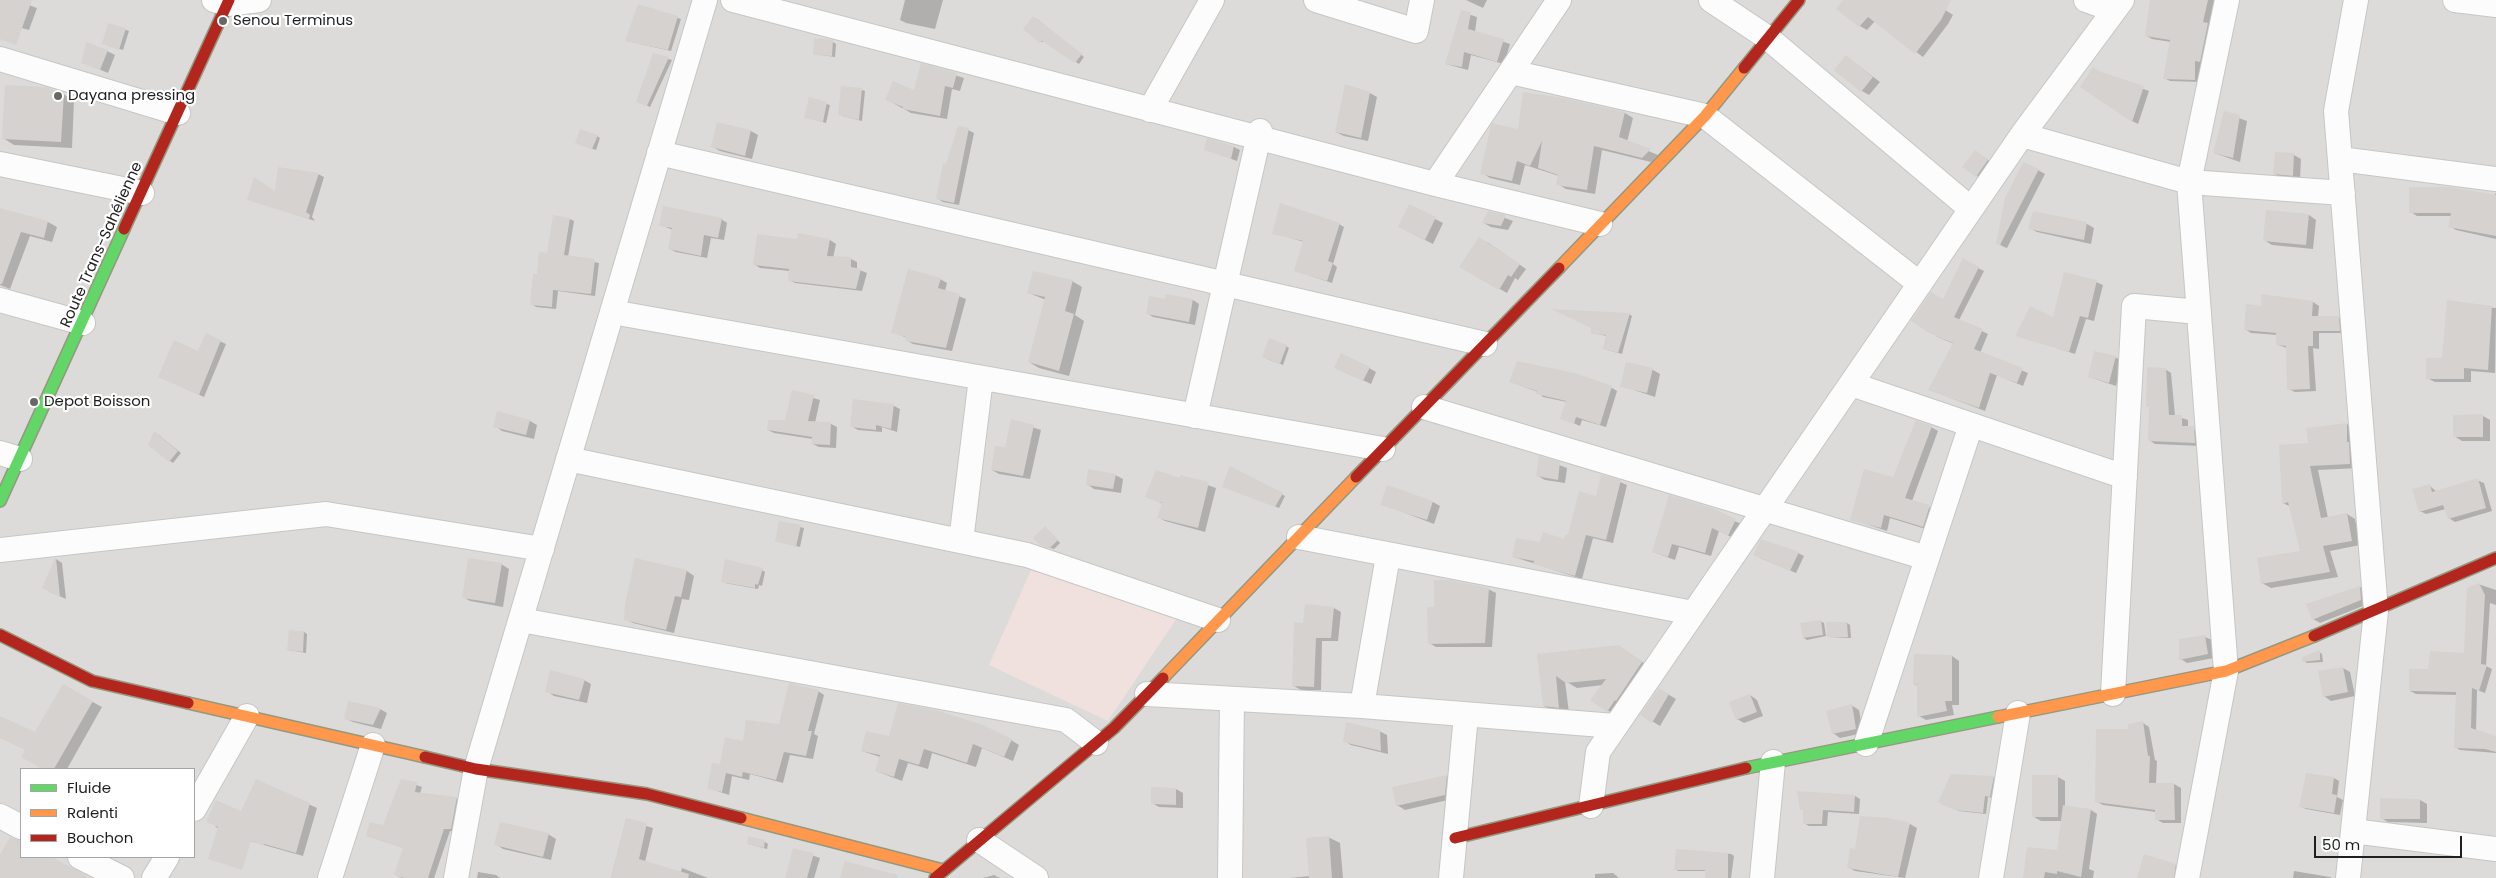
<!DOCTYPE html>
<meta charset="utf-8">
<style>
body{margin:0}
#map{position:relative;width:2496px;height:878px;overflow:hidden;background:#eeece8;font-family:Poppins,sans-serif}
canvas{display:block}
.legend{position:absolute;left:20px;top:768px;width:175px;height:90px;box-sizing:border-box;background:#fff;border:1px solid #a5a5a5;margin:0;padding:6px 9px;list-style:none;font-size:15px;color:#1f1f1f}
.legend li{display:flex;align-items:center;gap:10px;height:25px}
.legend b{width:25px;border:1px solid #a5a5a5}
.scale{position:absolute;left:2314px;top:836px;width:148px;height:22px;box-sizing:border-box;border:2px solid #1f1f1f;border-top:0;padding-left:6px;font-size:15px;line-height:18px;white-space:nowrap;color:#1f1f1f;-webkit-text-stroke:4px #fff;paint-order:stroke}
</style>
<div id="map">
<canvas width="2496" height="878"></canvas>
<ul class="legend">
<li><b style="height:6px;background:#63d668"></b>Fluide</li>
<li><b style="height:6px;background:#ff974d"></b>Ralenti</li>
<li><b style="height:6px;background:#b3261e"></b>Bouchon</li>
</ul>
<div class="scale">50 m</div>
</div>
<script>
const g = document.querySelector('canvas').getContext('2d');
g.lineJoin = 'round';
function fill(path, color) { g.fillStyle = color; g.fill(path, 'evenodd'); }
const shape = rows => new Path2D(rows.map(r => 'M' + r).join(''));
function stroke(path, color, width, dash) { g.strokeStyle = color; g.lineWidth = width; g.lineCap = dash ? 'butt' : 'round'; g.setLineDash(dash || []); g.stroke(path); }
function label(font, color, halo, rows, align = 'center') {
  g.font = font + ' Poppins,sans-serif'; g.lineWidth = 4.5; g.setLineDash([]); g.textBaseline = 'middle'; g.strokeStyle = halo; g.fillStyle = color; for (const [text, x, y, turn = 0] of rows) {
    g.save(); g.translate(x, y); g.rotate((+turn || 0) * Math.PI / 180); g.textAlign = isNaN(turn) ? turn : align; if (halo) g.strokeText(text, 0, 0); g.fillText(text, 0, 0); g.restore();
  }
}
fill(shape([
 [0,0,2496,0,2496,878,0,878],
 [21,769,194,769,194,857,21,857]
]), '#dddbd9');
fill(shape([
 [1031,570,1177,618,1108,721,989,665]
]), '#f0e0de');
fill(shape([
 [0,0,15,0,37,8,29,30,0,22],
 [905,0,943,0,935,29,906,23,900,20],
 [1466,0,1487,0,1483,8],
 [1845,0,1930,0,1953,15,1948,24,1923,57,1875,21,1867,30,1860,26,1838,8],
 [2180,0,2215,0,2209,25,2214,27,2206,64,2201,63,2200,82,2170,81,2164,78,2171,42,2152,39,2147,36],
 [639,5,681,19,671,51,627,41],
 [1462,12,1477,17,1475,32,1510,44,1504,64,1471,55,1468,70,1446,64],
 [1037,19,1084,57,1079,64,1045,42,1041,42,1025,29],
 [109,24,129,31,123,50,106,45],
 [833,42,836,44,835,57,814,54],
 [107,51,115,55,108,73,82,62],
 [654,55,672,60,650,107,641,103],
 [1847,57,1880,82,1869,95,1862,91],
 [922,65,964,78,960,91,952,89,947,119,911,113,893,103,915,91],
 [2103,74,2149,91,2138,124,2132,121],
 [862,90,865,91,862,121,843,116],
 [1370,93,1377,97,1368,141,1344,136,1336,132],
 [63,94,74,100,72,148,14,145,3,138],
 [810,99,830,105,826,123,805,117],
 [1625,113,1633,118,1627,142,1658,155,1651,162,1602,150,1595,194,1566,189,1558,184,1559,176,1525,165,1520,185,1490,178,1482,173,1519,131],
 [2225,113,2247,121,2240,162,2214,153],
 [968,130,974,133,959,205,943,202,937,198,947,165],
 [751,131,758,135,752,159,720,151,713,147],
 [597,136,600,138,596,150,579,144],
 [1234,147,1240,150,1237,161,1205,149],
 [1978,153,1991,162,1980,178,1964,167],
 [2294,155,2301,159,2300,179,2282,178,2275,174],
 [2038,170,2045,174,2007,248,2004,247,1997,243],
 [318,174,324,177,312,217,315,221,249,199,276,193],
 [2496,193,2496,239,2456,230,2450,226,2452,216,2417,216,2411,212,2494,196],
 [1410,206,1443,223,1433,244,1407,231],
 [0,209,48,222,57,227,52,242,30,236,10,289,0,285],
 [1489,212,1513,221,1508,230,1491,227,1484,223],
 [2034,213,2087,224,2094,228,2091,244,2037,232,2029,228],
 [2309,215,2316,220,2313,249,2272,245,2264,240],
 [570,219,574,221,568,257,599,263,595,296,558,291,556,309,536,307,532,304,548,255],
 [721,219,727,223,724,240,711,238,707,258,676,252,670,249,673,230,660,225],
 [1339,224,1344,227,1333,264,1337,267,1332,283,1296,271,1304,242,1274,233],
 [830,240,836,244,833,258,851,259,857,262,857,269,867,273,862,291,795,283,789,280,790,271,760,268,754,264,798,241],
 [1487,242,1526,269,1518,280,1515,278,1507,293,1461,267],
 [1978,268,1984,271,1959,320,1988,334,1980,353,2028,373,2023,386,1997,375,1985,411,1930,390,1954,344,1936,336,1944,300],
 [940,279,947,283,945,291,966,299,952,351,913,344,906,340,907,338,893,332],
 [1072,281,1082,287,1075,315,1084,321,1069,376,1039,368,1029,362,1046,300,1029,293],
 [2096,282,2103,285,2094,321,2086,319,2075,354,2017,335,2054,319],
 [1166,300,1193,300,1199,304,1195,325,1153,317,1147,313],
 [2313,302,2319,306,2318,317,2338,317,2344,321,2345,333,2319,333,2319,349,2313,348,2316,391,2295,392,2289,389,2287,348,2278,345,2278,335,2251,333,2245,329,2264,307],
 [2484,307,2496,308,2495,373,2471,371,2471,382,2435,382,2427,378],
 [1629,314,1632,316,1622,354,1607,350,1607,336,1592,333],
 [206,335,226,344,204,397,165,379,199,353],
 [1286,346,1289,348,1283,365,1267,359],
 [2115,357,2122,361,2116,386,2089,377],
 [1627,363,1653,370,1660,374,1655,397,1622,386],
 [1369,368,1376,372,1371,384,1343,371],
 [2165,369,2171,373,2175,416,2188,420,2188,428,2200,431,2201,446,2155,444,2149,440,2151,408,2147,406],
 [1511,382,1612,388,1617,391,1606,427,1582,420,1580,426,1562,418,1567,402,1543,397,1538,392],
 [793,392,820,400,815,423,831,424,837,427,836,448,819,447,813,444,813,439,774,433,768,430,786,422],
 [854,401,894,406,900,409,897,432,882,427,882,432,858,430,851,426],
 [498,413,530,421,537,425,534,439,502,431,495,426],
 [2454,416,2483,416,2490,420,2490,441,2462,441,2454,436],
 [1012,421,1041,430,1030,479,999,474,992,470,1006,449],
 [2347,424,2355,429,2359,468,2318,470,2328,518,2347,514,2355,519,2360,545,2330,551,2338,577,2271,588,2262,583,2302,552,2291,507,2283,503,2309,445],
 [1931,427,1938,431,1912,501,1936,510,1929,530,1890,518,1887,531,1851,519,1894,478],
 [155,432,181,453,173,463,170,461],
 [1540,458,1567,468,1565,483,1545,480,1538,476],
 [1231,468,1285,496,1279,508,1227,488],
 [1115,475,1123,479,1121,493,1094,489,1087,484],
 [1181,476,1216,488,1205,532,1165,521,1158,517,1163,504,1147,496,1180,479],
 [2477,480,2484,483,2492,511,2455,522,2449,518,2446,509,2426,514,2420,511,2430,486,2437,492],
 [1620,482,1627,485,1613,543,1593,538,1582,579,1514,557,1540,544,1565,541,1597,497],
 [1670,496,1742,524,1735,539,1719,531,1711,556,1679,547,1675,560,1653,552],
 [1433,502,1440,506,1434,524,1382,504],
 [780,522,804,528,800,547,776,541],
 [1048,530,1060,543,1054,549,1044,546],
 [1798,553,1804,556,1796,573,1760,558],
 [56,559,62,563,66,599,50,592],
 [636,560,687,571,694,576,689,600,682,599,674,633,633,623,625,619],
 [501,564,509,569,503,607,470,601,463,597],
 [762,570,765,572,762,586,759,585,758,589,725,583],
 [2478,584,2496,590,2496,605,2490,603,2486,666,2492,669,2485,693,2477,690,2476,731,2496,737,2496,753,2460,750,2455,747,2457,695,2416,694,2410,691,2429,671,2465,655],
 [2360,587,2367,591,2368,604,2320,623,2313,619],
 [1488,589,1496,593,1492,647,1436,647,1429,643],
 [1334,608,1341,612,1338,641,1322,641,1321,690,1301,690,1294,686,1304,624],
 [1820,621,1824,623,1826,636,1807,640,1804,638],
 [1847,623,1850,625,1851,638,1828,637],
 [304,632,307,634,306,653,288,650],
 [2205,637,2212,640,2214,658,2187,663,2181,659],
 [2319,652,2322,654,2323,662,2307,663,2304,661],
 [1629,653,1651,668,1617,716,1607,710,1603,685,1577,688,1565,681,1569,713,1554,711,1544,706,1539,655],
 [1952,656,1959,661,1959,705,1952,705,1954,715,1926,720,1919,716,1918,686,1914,684],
 [2343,668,2350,672,2355,696,2331,701,2324,696],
 [584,680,591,684,587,703,554,696,547,691],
 [63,686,102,707,67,769,45,769,23,757,27,750,0,737,0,717,36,734],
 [1659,689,1676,699,1660,726,1642,715],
 [818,691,824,695,814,734,818,736,813,759,790,755,783,783,750,774,749,780,732,776,729,795,708,788,721,765,744,742,780,725],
 [1750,695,1757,700,1763,716,1744,723,1737,719],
 [1851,705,1859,710,1863,733,1840,738,1833,733],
 [380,709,387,713,381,729,353,722,345,718],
 [2143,723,2149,727,2155,760,2157,761,2156,784,2174,784,2181,788,2181,823,2163,823,2156,819,2156,812,2103,805,2096,801,2130,730],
 [1379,731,1387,735,1388,754,1351,745,1344,741],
 [890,737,1011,740,1019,745,1013,761,982,748,976,767,932,753,928,769,908,763,902,781,876,771,880,757,862,751],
 [1446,776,1454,780,1452,799,1405,810,1397,805],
 [1993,777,1997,779,1993,798,1988,797,1986,814,1959,811,1942,804],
 [2058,777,2065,781,2065,806,2091,810,2097,814,2089,869,2094,871,2093,878,2026,878,2058,851,2062,821,2041,821,2034,817],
 [2334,778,2339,781,2337,797,2343,800,2340,815,2306,809,2300,806],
 [256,780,317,808,303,856,225,834,215,826,242,813],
 [402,780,422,787,420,794,456,798,462,801,456,832,450,831,434,878,402,878,396,875,404,848,367,836,383,827],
 [1176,789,1183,793,1183,808,1159,807,1152,803],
 [1855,796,1860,799,1859,814,1828,812,1827,826,1809,826,1804,823,1804,811,1802,809],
 [2420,800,2427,804,2427,823,2388,822,2381,818],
 [626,820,653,828,645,862,680,875,682,868,708,878,611,878],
 [1910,824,1917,828,1905,878,1855,871,1848,867,1856,850],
 [548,834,556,839,551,860,503,849,496,844],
 [1328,837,1340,843,1343,878,1289,878,1310,876],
 [765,842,768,844,767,849,748,844],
 [794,849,820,858,814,878,786,878],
 [1677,850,1731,854,1734,856,1731,878,1706,878,1707,871,1678,871,1675,869],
 [2175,865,2182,869,2180,878,2139,878],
 [2294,871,2330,877,2332,878,2293,878],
 [478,872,496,875,500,878,477,878],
 [1613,873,1619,878,1595,878,1595,874],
 [994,875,1000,878,983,878]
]), '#0003');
fill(shape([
 [0,0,32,0,16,45,0,39],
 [1843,0,1951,0,1941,20,1915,54,1868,17,1859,27,1836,9],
 [2150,0,2208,0,2203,22,2208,23,2200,62,2195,61,2195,80,2163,79,2170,40,2145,36],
 [638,4,678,16,668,50,625,41],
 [1461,10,1471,12,1468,29,1504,39,1497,62,1464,52,1462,67,1445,64],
 [1033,16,1082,54,1075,63,1042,41,1040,43,1023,29],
 [108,23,126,28,119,50,102,44],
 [814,38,833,40,832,56,813,55],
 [86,42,108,50,100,70,81,63],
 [653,53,669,57,647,106,636,102],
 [1846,55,1873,77,1861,92,1834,70],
 [921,63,957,73,953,88,945,86,940,116,902,109,903,107,885,100,893,81,914,90],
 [2093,67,2101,72,2144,86,2132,122,2080,87],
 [1345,84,1370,92,1361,138,1335,132],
 [5,85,46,87,64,93,61,142,2,139],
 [841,86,862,88,859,120,838,115],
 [1523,92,1563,98,1625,112,1619,137,1651,149,1642,158,1594,146,1587,190,1556,185,1558,175,1538,168,1542,141,1530,166,1517,161,1512,181,1480,174,1491,125,1492,123,1518,129],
 [809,97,827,102,823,122,804,118],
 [2224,111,2240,115,2233,158,2213,153],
 [717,122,751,130,745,156,711,147],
 [958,126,969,128,954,203,936,199,943,163,946,164],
 [580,129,598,135,592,149,575,143],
 [1207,138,1234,146,1231,159,1204,150],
 [1975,150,1988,160,1976,177,1962,167],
 [2275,152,2294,153,2293,176,2273,174],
 [2023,162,2039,169,2000,245,1996,244,2005,198],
 [278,167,319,173,306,212,310,215,309,219,247,200,254,177,275,191],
 [2409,187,2450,187,2496,195,2496,236,2448,227,2451,213,2409,213],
 [1280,203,1340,223,1328,261,1333,263,1327,281,1294,271,1303,241,1272,234],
 [1409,204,1436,217,1425,240,1398,227],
 [663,206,722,218,718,238,704,235,701,256,668,249,672,228,659,226],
 [0,208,48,221,44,238,21,232,2,284,0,284],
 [2266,210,2309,214,2306,245,2263,241],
 [1488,211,1506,215,1501,226,1482,223],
 [2033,211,2087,222,2084,240,2028,229],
 [553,215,570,218,564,255,595,259,591,294,553,290,552,307,530,305,533,274,537,274,539,252,547,253],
 [798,233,830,239,827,256,851,257,851,267,861,269,856,289,788,281,789,269,753,265,757,234,797,239],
 [1479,237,1520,264,1511,277,1508,275,1499,290,1459,267],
 [1963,258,1979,267,1954,317,1983,329,1974,349,2023,368,2017,383,1990,373,1979,408,1928,390,1953,343,1929,333,1911,321,1931,292,1943,299],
 [908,269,941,278,938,288,960,294,946,348,905,341,906,337,891,333],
 [1033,271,1073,280,1065,311,1074,314,1059,371,1028,362,1045,297,1027,293],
 [2064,272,2097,280,2088,318,2080,316,2069,352,2015,336,2030,306,2053,317],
 [1165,294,1193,299,1189,322,1146,314,1149,296,1165,299],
 [2261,294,2313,301,2312,316,2339,316,2340,331,2313,331,2313,346,2308,346,2310,389,2287,390,2286,346,2276,345,2276,333,2244,330,2246,304,2262,306],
 [2447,300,2492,306,2488,370,2464,368,2464,379,2426,379,2426,358,2442,358],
 [1551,309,1630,313,1618,353,1603,349,1606,335,1591,334,1591,328],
 [206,333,221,340,199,395,158,377,174,340,198,351],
 [1269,338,1287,345,1280,364,1262,357],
 [2094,351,2116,356,2109,383,2088,377],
 [1341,353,1370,367,1363,381,1334,368],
 [1517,361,1575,373,1612,386,1600,425,1576,417,1574,424,1560,419,1566,401,1536,394,1537,391,1509,382],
 [1626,362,1653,368,1647,393,1620,387],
 [2147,367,2166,368,2169,415,2182,415,2182,426,2194,426,2195,443,2148,441,2149,407,2146,407],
 [792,390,814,395,808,421,831,422,830,445,811,444,812,437,767,430,768,420,785,420],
 [853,399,894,404,891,429,876,425,876,430,850,427],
 [497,411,530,420,526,435,493,427],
 [2483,414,2483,437,2453,437,2453,415],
 [1011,419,1034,425,1023,476,991,470,995,446,1005,447],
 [1916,420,1932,426,1905,498,1930,505,1923,527,1884,515,1881,528,1850,520,1864,469,1893,477],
 [2347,423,2347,442,2349,442,2350,464,2310,466,2321,518,2347,513,2352,541,2323,546,2330,572,2261,584,2257,558,2300,551,2288,502,2282,504,2279,445,2308,443,2306,428],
 [154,431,178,451,169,462,148,445],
 [1539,456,1560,462,1558,480,1536,476],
 [1230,466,1283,493,1275,507,1222,487],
 [1088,469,1116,474,1113,489,1086,485],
 [1156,470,1180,478,1180,475,1209,482,1198,528,1157,518,1162,503,1145,497],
 [1601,475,1621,480,1606,540,1586,535,1575,576,1533,564,1534,561,1512,557,1516,538,1540,542,1543,532,1564,539,1566,534,1568,535,1579,491,1596,496],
 [2478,478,2486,508,2448,519,2443,505,2419,512,2412,489,2430,484,2432,492],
 [1387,485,1433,501,1427,520,1380,505],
 [1669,495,1712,508,1736,519,1728,536,1712,528,1705,553,1672,544,1668,557,1652,552],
 [779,521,801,525,796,547,775,541],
 [1045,526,1058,540,1050,548,1040,545,1033,538],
 [1761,539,1799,552,1790,571,1753,555],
 [55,558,56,558,60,597,42,588],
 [468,558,502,563,495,603,462,598],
 [635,558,687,570,681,597,675,596,666,630,624,620,625,604],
 [725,559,763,568,758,585,755,584,755,588,721,582],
 [1434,580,1450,580,1489,588,1485,643,1428,644,1427,607,1434,607],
 [2479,583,2485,595,2481,664,2487,665,2479,691,2472,688,2471,728,2496,736,2496,752,2485,749,2454,748,2456,692,2409,691,2409,669,2428,669,2430,651,2464,653,2467,588],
 [2360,586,2361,600,2312,620,2306,604],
 [1305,604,1334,607,1331,638,1316,638,1314,687,1292,686,1294,622,1303,623],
 [1821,620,1823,635,1803,638,1800,623],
 [1826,622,1847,622,1848,637,1827,637],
 [289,630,304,631,303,652,287,650],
 [2205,635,2208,654,2179,660,2179,639],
 [1619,645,1642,662,1616,701,1615,700,1607,712,1590,700,1606,679,1566,683,1556,676,1559,708,1543,706,1537,654],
 [2320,650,2320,660,2302,662,2302,657],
 [1914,654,1952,655,1952,701,1945,701,1947,711,1917,717,1917,685,1913,684],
 [2343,667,2348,692,2323,697,2318,671],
 [550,670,585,679,579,700,545,692],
 [789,683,819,690,808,731,812,731,806,756,784,752,776,780,743,772,742,777,726,773,722,792,707,789,712,763,720,764,725,737,743,741,746,720,779,724],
 [63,684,93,701,54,769,42,769,21,757,25,750,0,738,0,716,35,732],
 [1659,688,1669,694,1652,723,1640,715],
 [1750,694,1757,712,1736,720,1729,702],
 [348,701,381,708,373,725,344,719],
 [898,703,935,710,983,725,1012,739,1004,757,973,744,967,763,924,749,919,765,899,759,894,777,875,771,880,755,861,751,866,731,889,736],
 [1852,704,1856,729,1832,734,1826,711],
 [2143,721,2148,756,2150,756,2149,783,2174,783,2175,820,2155,820,2155,810,2095,802,2096,729,2128,729,2128,724],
 [1346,722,1380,730,1381,751,1343,742],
 [2306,773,2334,777,2332,794,2337,795,2334,813,2299,807],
 [1951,774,1994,776,1990,797,1985,796,1983,813,1954,810,1938,802],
 [1447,775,1445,795,1396,806,1392,787],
 [2032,775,2058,775,2058,817,2032,817],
 [256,779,310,803,296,853,264,844,263,846,251,841,242,870,208,859,218,827,206,822,216,800,241,811],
 [401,779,417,782,415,792,457,797,451,829,444,829,428,878,404,878,394,875,403,848,366,836,370,822,383,825],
 [1151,787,1176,788,1176,805,1151,804],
 [1797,791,1855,795,1854,812,1823,810,1822,824,1803,824,1803,810,1800,810],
 [2380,798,2420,799,2420,819,2380,819],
 [2063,805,2091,809,2081,877,2057,871,2057,874,2045,872,2044,878,2023,878,2027,847,2057,850],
 [1860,816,1890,818,1910,823,1898,877,1847,868,1850,848,1855,849],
 [626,818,647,823,639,859,689,874,688,878,611,878],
 [500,822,549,833,543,857,494,845],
 [748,836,765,840,764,848,747,844],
 [1329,836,1332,878,1309,878,1306,838],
 [10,837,21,841,21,857,52,857,91,878,0,878,0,855],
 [793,848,814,853,807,878,785,878],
 [1676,849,1728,853,1728,878,1705,878,1705,870,1674,870],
 [2144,854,2176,864,2174,878,2137,878],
 [845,861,898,875,897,878,840,878]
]), '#d5d2cf');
const street = shape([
 [214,0,227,4,259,0],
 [733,0,1435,184,1600,224],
 [1316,0,1416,31,1422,0],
 [1711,0,1768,38,1971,209],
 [2086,0,2114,10],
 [2455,0,2496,5],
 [0,59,178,113],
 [1511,72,1705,116,1920,284],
 [1150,110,1212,0],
 [2022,135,2189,182,2343,193],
 [659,153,1485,344],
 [2340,159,2496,179],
 [0,164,142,193],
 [1435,184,1559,0],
 [0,300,83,323],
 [612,312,1383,449],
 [1851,384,2125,477],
 [1424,407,1927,558],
 [1195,416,1260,131],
 [0,453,20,459],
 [568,459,1027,555,1218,620],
 [1299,537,1693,613],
 [961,541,981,378],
 [0,550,326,514,542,549],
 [521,620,1066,720,1096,743],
 [1147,694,1362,706,1615,726],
 [2113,694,2134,306,2199,312],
 [1362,706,1388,556],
 [1866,744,1971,425],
 [1591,806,1598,752,2022,135,2122,0],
 [194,809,247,716],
 [0,816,21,827],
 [2353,831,2496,849],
 [979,840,1036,878],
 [80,857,122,878],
 [154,878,167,857],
 [330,878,373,745],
 [456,878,476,769,705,0],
 [1230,878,1232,699],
 [1451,878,1466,715],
 [1762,878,1773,762],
 [1991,878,2018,713],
 [2187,878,2226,671,2189,182,2227,0],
 [2348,878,2376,611,2336,111,2356,0]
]);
const fast = shape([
 [0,501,124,229],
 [1746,768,1998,717]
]);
const slow = shape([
 [1559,268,1705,116,1744,68],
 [1163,678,1356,477],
 [188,703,425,757],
 [1998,717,2226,671,2314,636],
 [741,818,943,870]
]);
const jam = shape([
 [1744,68,1799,0],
 [124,229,229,0],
 [1356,477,1559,268],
 [0,635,92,681,188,703],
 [2314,636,2496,558],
 [425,757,476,769,647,794,741,818],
 [1455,838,1746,768],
 [935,878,1114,728,1163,678]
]);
stroke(street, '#c6c6c4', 26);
stroke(fast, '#959880', 14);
stroke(slow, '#959880', 14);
stroke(jam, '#959880', 14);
stroke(street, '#fcfcfc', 24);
stroke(fast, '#63d668', 11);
stroke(slow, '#ff974d', 11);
stroke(jam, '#b3261e', 11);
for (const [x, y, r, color] of [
 [223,21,5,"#676765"],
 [58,96,5,"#676765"],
 [34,402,5,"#676765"]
]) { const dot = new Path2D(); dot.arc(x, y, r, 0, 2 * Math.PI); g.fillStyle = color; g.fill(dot); stroke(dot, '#fff', 2); }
label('15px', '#1f1f1f', '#fff', [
 ["Senou Terminus",233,21],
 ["Dayana pressing",68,96],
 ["Depot Boisson",44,402]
], 'left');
label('15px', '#1f1f1f', '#fff', [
 ["Route Trans-Sahélienne",102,245,-66]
]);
</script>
